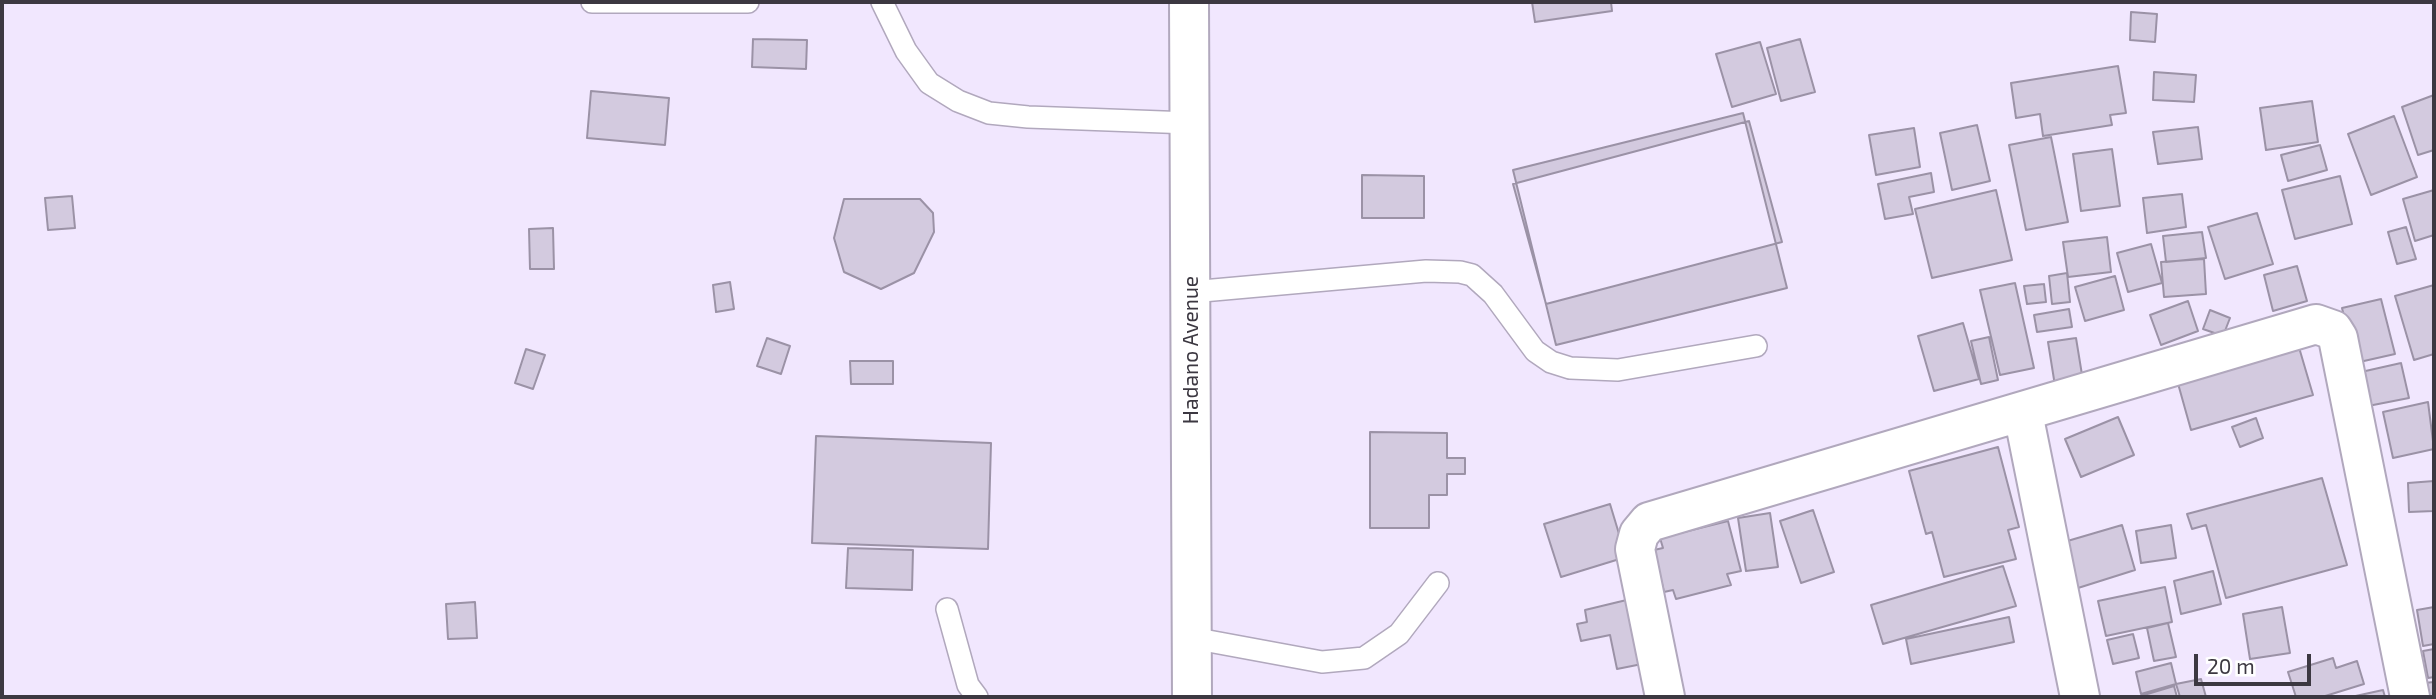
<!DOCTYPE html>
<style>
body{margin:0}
#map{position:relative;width:2436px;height:699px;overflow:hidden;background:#f1e7fe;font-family:"Exo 2",sans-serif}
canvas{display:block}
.frame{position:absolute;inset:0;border:4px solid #3c3841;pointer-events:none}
.scale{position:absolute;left:2194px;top:654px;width:117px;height:32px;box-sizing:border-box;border:4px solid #3c3841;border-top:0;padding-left:9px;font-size:21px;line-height:24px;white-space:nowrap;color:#3c3841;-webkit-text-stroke:5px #fff;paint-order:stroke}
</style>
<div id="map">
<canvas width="2436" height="699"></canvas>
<div class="frame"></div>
<div class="scale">20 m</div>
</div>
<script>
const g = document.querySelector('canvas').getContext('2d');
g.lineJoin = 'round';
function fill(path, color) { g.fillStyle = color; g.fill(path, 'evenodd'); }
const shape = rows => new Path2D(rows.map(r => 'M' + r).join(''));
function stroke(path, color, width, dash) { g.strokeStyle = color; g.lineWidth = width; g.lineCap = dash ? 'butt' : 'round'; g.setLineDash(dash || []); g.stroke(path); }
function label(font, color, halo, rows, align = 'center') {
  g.font = font + ' "Exo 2",sans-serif'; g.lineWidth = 6; g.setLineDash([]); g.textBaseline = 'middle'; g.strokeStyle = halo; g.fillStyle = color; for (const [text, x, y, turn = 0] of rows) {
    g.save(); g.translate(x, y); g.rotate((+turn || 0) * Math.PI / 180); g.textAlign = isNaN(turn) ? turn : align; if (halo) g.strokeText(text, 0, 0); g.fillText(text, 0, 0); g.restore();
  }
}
const building = shape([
 [1532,2,1611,2,1612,11,1535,22,1532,2],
 [2131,12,2157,14,2155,42,2130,40,2131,12],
 [753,39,807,40,806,69,752,67,753,39],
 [1800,39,1815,92,1781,101,1767,48,1800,39],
 [1760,42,1776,94,1732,107,1716,54,1760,42],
 [2118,66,2126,113,2110,115,2112,125,2043,136,2040,114,2016,118,2011,83,2118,66],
 [2154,72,2196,75,2194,102,2153,100,2154,72],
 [591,91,669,98,665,145,587,138,591,91],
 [2434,95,2434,150,2418,155,2402,107,2434,95],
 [2312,101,2318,142,2266,150,2260,108,2312,101],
 [1743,113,1787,288,1556,345,1513,170,1743,113],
 [2394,116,2417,177,2371,195,2348,134,2394,116],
 [1749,121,1782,242,1546,304,1513,184,1749,121],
 [1977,125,1990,181,1952,190,1940,133,1977,125],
 [2198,127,2202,159,2158,164,2153,132,2198,127],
 [1914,128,1920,167,1876,175,1869,135,1914,128],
 [2051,137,2068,222,2026,230,2009,145,2051,137],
 [2320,145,2327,170,2288,181,2281,155,2320,145],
 [2112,149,2120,206,2081,211,2073,154,2112,149],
 [1931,173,1934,192,1909,197,1913,214,1885,219,1878,184,1931,173],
 [1362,175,1424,176,1424,218,1362,218,1362,175],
 [2340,176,2352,224,2295,239,2282,190,2340,176],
 [1996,190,2012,260,1932,278,1915,209,1996,190],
 [2434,190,2434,235,2415,241,2403,199,2434,190],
 [2182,194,2186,227,2147,233,2143,198,2182,194],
 [72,196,75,228,48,230,45,198,72,196],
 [844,199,920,199,933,213,934,232,914,273,881,289,844,272,834,238,844,199],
 [2257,213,2273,264,2225,279,2208,227,2257,213],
 [2406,227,2416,259,2397,264,2388,232,2406,227],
 [553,228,554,269,530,269,529,229,553,228],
 [2202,232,2206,258,2166,262,2163,236,2202,232],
 [2107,237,2111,272,2068,277,2063,242,2107,237],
 [2151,244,2162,283,2128,292,2117,253,2151,244],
 [2204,259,2206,294,2164,297,2161,262,2204,259],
 [2297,266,2307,301,2273,311,2264,275,2297,266],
 [2067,273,2070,302,2052,304,2049,276,2067,273],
 [2115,276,2124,310,2085,321,2075,287,2115,276],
 [730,282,734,309,716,312,713,285,730,282],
 [2015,283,2034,368,2000,375,1980,290,2015,283],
 [2044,284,2046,302,2027,304,2024,286,2044,284],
 [2434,285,2434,354,2414,360,2395,296,2434,285],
 [2381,299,2395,354,2355,363,2342,308,2381,299],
 [2188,301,2198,331,2161,345,2150,315,2188,301],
 [2069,309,2072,327,2037,332,2034,315,2069,309],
 [2210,310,2230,318,2223,336,2203,329,2210,310],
 [1963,323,1979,379,1934,391,1918,336,1963,323],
 [1989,337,1998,380,1981,384,1971,341,1989,337],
 [767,338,790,346,781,374,757,366,767,338],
 [2076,338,2084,387,2056,392,2048,342,2076,338],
 [2298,344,2313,395,2191,430,2177,380,2298,344],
 [526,349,545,355,533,389,515,383,526,349],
 [850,361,893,361,893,384,851,384,850,361],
 [2401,363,2409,398,2368,406,2361,372,2401,363],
 [2428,402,2434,449,2393,458,2383,412,2428,402],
 [2118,417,2134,455,2081,477,2065,439,2118,417],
 [2256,418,2263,438,2240,447,2232,427,2256,418],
 [1370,432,1447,433,1447,458,1465,458,1465,474,1447,474,1447,495,1429,495,1429,528,1370,528,1370,432],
 [816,436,991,443,988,549,812,543,816,436],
 [1998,447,2019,527,2008,530,2016,559,1944,577,1932,532,1926,534,1909,471,1998,447],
 [2322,478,2347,565,2226,598,2206,525,2192,529,2187,514,2322,478],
 [2434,481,2434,511,2409,512,2408,483,2434,481],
 [1610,504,1626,557,1561,577,1544,524,1610,504],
 [1813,510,1834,572,1801,583,1780,521,1813,510],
 [1770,513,1778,567,1746,571,1738,518,1770,513],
 [1728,521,1741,571,1727,574,1731,585,1676,599,1673,590,1664,592,1654,550,1663,548,1660,538,1728,521],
 [2122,525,2135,570,2078,588,2064,542,2122,525],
 [2171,525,2176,558,2141,563,2136,531,2171,525],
 [848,548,913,550,912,590,846,588,848,548],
 [2003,566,2016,606,1883,644,1871,605,2003,566],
 [2213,571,2221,604,2181,614,2174,581,2213,571],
 [2165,587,2172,622,2106,636,2098,601,2165,587],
 [1639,597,1642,664,1617,669,1610,635,1581,641,1577,624,1587,622,1585,610,1639,597],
 [475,602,477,638,448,639,446,604,475,602],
 [2282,607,2290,653,2250,659,2243,614,2282,607],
 [2434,607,2434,644,2423,646,2417,610,2434,607],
 [2009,617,2014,642,1911,664,1906,639,2009,617],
 [2168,623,2176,657,2154,661,2147,628,2168,623],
 [2133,634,2139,658,2113,664,2107,640,2133,634],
 [2434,649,2434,677,2428,678,2423,651,2434,649],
 [2333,658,2336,668,2357,661,2364,684,2322,697,2296,697,2288,672,2333,658],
 [2171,663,2176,684,2141,694,2136,672,2171,663],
 [2201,679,2206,697,2180,697,2176,684,2201,679],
 [2434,682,2434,697,2426,697,2424,683,2434,682],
 [2174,686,2177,697,2136,697,2144,695,2174,686],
 [2383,690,2385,697,2351,697,2383,690]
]);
fill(building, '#d3cadf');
stroke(building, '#9b92a6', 2);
const lane = shape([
 [592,2,748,2],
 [882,2,906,51,929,83,958,101,989,113,1028,117,1190,123],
 [1191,292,1426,271,1460,272,1472,275,1493,294,1535,351,1551,362,1570,368,1618,370,1756,346],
 [947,609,968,685,977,697],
 [1192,638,1322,662,1364,658,1399,634,1438,583]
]);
const street = shape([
 [2023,413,2080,697],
 [1665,697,1635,549,1639,534,1649,522,2316,324,2333,330,2338,338,2410,697]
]);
const primary = shape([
 [1189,2,1192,697]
]);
stroke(lane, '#b1a8bd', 24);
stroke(street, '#b1a8bd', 42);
stroke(primary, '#b1a8bd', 42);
stroke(lane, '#fff', 21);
stroke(street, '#fff', 38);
stroke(primary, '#fff', 38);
label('21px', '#3c3841', '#fff', [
 ["Hadano Avenue",1191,350,-90]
]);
</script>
